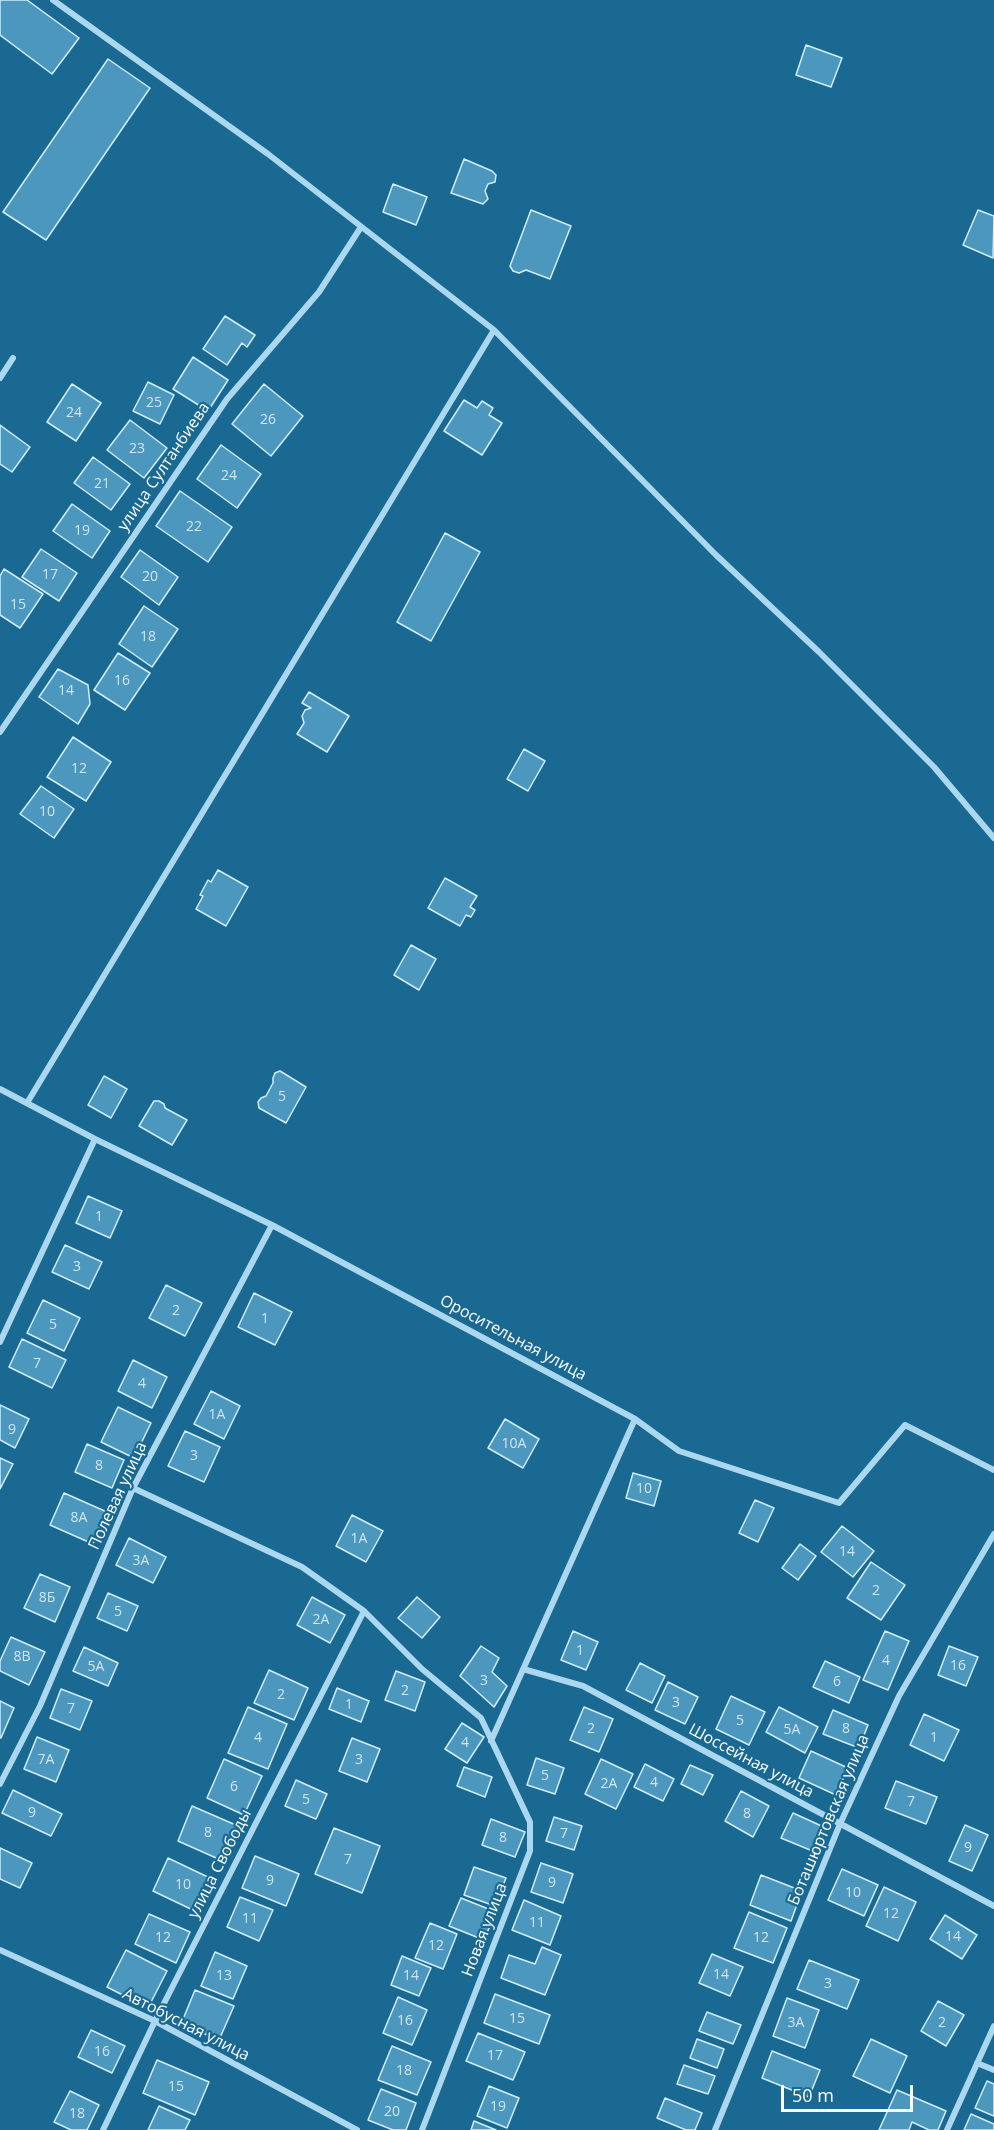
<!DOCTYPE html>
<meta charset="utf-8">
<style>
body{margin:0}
#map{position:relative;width:994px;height:2130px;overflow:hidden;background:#1a6992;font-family:"Open Sans",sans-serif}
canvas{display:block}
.scale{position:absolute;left:781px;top:2085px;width:132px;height:27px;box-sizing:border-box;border:3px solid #fff;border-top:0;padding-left:8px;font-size:18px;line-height:21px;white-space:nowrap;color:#fff;-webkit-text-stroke:4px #1a6992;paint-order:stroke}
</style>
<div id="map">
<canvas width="994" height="2130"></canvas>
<div class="scale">50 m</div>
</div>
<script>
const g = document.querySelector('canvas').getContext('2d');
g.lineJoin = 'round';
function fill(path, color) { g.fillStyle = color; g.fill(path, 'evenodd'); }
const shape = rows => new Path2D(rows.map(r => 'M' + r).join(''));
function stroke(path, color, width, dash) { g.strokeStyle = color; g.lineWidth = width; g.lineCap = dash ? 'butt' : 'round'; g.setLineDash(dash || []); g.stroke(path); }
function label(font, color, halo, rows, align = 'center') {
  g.font = font + ' "Open Sans",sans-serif'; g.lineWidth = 4.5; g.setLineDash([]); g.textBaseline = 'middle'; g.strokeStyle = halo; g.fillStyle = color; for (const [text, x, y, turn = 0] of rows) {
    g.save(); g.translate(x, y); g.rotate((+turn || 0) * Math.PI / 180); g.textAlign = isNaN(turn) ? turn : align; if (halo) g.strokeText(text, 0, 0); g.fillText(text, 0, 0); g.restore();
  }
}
const building = shape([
 [0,0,27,0,79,38,52,74,0,35,0,0],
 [806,45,842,58,831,87,796,75,806,45],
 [108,59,150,88,46,240,3,212,108,59],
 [464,159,492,171,496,175,495,182,488,184,485,191,488,199,483,204,451,193,464,159],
 [393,184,427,197,416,225,383,212,393,184],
 [531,210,571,226,550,279,526,270,519,273,513,271,510,266,531,210],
 [978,210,994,216,993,258,963,245,978,210],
 [225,316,255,335,247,347,242,343,227,365,203,349,225,316],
 [193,357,228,380,208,411,173,389,193,357],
 [148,382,174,395,160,424,133,411,148,382],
 [72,384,101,403,76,441,47,422,72,384],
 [264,384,303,416,271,456,232,424,264,384],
 [464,400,477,408,482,401,493,408,489,415,502,423,482,455,444,431,464,400],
 [130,420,167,448,144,478,107,450,130,420],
 [0,425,30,447,12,472,0,464,0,425],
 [221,445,261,474,237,508,197,479,221,445],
 [93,457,130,484,111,510,74,483,93,457],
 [180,491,232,527,208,562,156,526,180,491],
 [72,504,110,531,92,558,53,531,72,504],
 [445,533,480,552,431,641,397,622,445,533],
 [41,549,77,573,59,601,22,577,41,549],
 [140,550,178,577,159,605,121,577,140,550],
 [4,569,43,594,20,628,0,615,0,576,4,569],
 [144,606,178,629,152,667,119,644,144,606],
 [118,653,150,673,125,710,94,690,118,653],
 [58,669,88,685,90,704,78,724,39,697,58,669],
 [309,692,349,716,327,752,297,734,304,723,302,716,305,710,311,708,302,703,309,692],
 [73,737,111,762,86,801,47,777,73,737],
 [524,749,545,761,528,791,507,779,524,749],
 [41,786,74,809,54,838,20,814,41,786],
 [218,870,248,887,226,926,196,909,203,896,200,895,208,880,211,882,218,870],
 [445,878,477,896,470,907,475,910,471,917,466,915,460,926,428,908,445,878],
 [411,945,436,959,419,990,394,975,411,945],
 [280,1071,306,1087,286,1123,259,1108,258,1102,261,1098,266,1096,273,1083,273,1078,275,1073,280,1071],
 [104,1076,127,1089,111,1118,88,1105,104,1076],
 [154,1101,159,1101,164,1104,165,1108,187,1120,172,1145,139,1126,154,1101],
 [88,1196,122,1211,110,1238,76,1223,88,1196],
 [65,1245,102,1262,89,1289,52,1272,65,1245],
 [166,1285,202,1303,185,1336,149,1318,166,1285],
 [254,1293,292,1312,275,1345,238,1327,254,1293],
 [43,1300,80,1318,64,1351,27,1333,43,1300],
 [22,1339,66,1360,52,1388,9,1367,22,1339],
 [133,1360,167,1377,152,1408,118,1391,133,1360],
 [211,1391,240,1406,224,1439,194,1424,211,1391],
 [0,1405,29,1419,15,1448,0,1440,0,1405],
 [118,1407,151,1423,134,1458,101,1442,118,1407],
 [505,1419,539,1439,523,1468,488,1448,505,1419],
 [185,1431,220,1447,204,1482,168,1466,185,1431],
 [87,1444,124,1460,112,1488,75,1472,87,1444],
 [0,1458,13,1464,0,1489,0,1458],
 [633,1473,661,1481,654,1506,626,1498,633,1473],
 [64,1493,107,1512,93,1544,50,1525,64,1493],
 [755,1500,774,1508,758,1542,739,1533,755,1500],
 [352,1515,383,1531,366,1562,336,1546,352,1515],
 [842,1526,874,1551,853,1577,821,1552,842,1526],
 [129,1538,166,1557,153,1583,116,1565,129,1538],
 [800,1544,816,1556,798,1580,782,1568,800,1544],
 [871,1562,905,1585,881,1620,847,1598,871,1562],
 [40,1574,70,1587,55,1622,24,1608,40,1574],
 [108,1593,138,1606,127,1631,97,1618,108,1593],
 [312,1597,345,1615,330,1643,297,1625,312,1597],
 [417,1597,440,1617,422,1638,398,1618,417,1597],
 [573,1631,598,1642,586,1670,561,1660,573,1631],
 [885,1631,909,1641,888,1690,863,1680,885,1631],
 [11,1637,45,1652,29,1685,0,1671,0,1661,11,1637],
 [481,1646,499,1658,492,1672,507,1686,494,1707,460,1676,481,1646],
 [949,1646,978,1657,966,1686,938,1675,949,1646],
 [84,1647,118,1663,108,1686,73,1671,84,1647],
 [825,1661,860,1677,849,1703,813,1687,825,1661],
 [640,1663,665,1676,652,1703,626,1690,640,1663],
 [269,1670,308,1688,294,1720,254,1703,269,1670],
 [396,1671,425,1682,415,1711,385,1700,396,1671],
 [668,1682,698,1697,685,1724,655,1710,668,1682],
 [337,1688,369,1701,361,1722,329,1709,337,1688],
 [61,1689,92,1701,80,1730,50,1718,61,1689],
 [731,1696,765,1712,749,1745,716,1729,731,1696],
 [0,1701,14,1708,1,1738,0,1738,0,1701],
 [248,1707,287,1724,268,1769,228,1753,248,1707],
 [584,1707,613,1719,599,1752,570,1740,584,1707],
 [779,1707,818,1727,805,1753,766,1732,779,1707],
 [833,1710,868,1725,859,1748,823,1734,833,1710],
 [924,1714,959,1730,944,1761,910,1745,924,1714],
 [462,1723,484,1737,467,1763,445,1749,462,1723],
 [37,1737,69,1750,56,1782,24,1769,37,1737],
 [352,1738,380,1749,367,1782,339,1771,352,1738],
 [811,1751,848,1768,836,1795,799,1778,811,1751],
 [536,1758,564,1768,555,1794,527,1785,536,1758],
 [224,1759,262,1776,244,1815,207,1798,224,1759],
 [601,1759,633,1774,616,1809,585,1794,601,1759],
 [645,1764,674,1779,663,1801,634,1787,645,1764],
 [690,1765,713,1775,703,1795,681,1784,690,1765],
 [464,1767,492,1777,485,1797,457,1786,464,1767],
 [296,1780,327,1794,316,1819,285,1806,296,1780],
 [896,1781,937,1797,926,1824,885,1808,896,1781],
 [13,1790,62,1814,51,1836,2,1813,13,1790],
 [741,1791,769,1806,753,1837,725,1821,741,1791],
 [192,1806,238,1826,223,1861,178,1841,192,1806],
 [793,1813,826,1828,815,1852,781,1838,793,1813],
 [554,1817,582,1826,574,1850,546,1841,554,1817],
 [491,1819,525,1832,515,1857,482,1845,491,1819],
 [965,1825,988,1835,972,1871,949,1861,965,1825],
 [334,1828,380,1846,362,1893,315,1874,334,1828],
 [0,1848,32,1863,20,1888,0,1879,0,1848],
 [255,1856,299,1874,286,1906,242,1888,255,1856],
 [168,1858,212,1879,197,1912,153,1891,168,1858],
 [541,1863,573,1874,563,1903,531,1892,541,1863],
 [474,1867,506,1878,495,1906,464,1895,474,1867],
 [842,1869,878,1885,864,1916,828,1900,842,1869],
 [761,1875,802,1891,791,1921,750,1905,761,1875],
 [884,1887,916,1902,898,1941,866,1926,884,1887],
 [240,1897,273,1910,259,1941,227,1927,240,1897],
 [461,1898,496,1912,484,1940,449,1926,461,1898],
 [524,1900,561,1916,550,1945,512,1930,524,1900],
 [749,1912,787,1928,773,1963,734,1948,749,1912],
 [149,1914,190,1932,176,1963,135,1944,149,1914],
 [945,1915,977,1935,962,1959,930,1939,945,1915],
 [430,1923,457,1934,443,1969,415,1958,430,1923],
 [542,1947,561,1955,545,1995,501,1978,509,1955,535,1964,542,1947],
 [126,1950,167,1971,148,2008,107,1987,126,1950],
 [215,1952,247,1966,233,1999,201,1986,215,1952],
 [712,1954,743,1967,730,1996,699,1983,712,1954],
 [402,1956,431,1968,419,1996,391,1985,402,1956],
 [809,1960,859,1980,847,2009,797,1989,809,1960],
 [195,1990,234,2006,219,2040,181,2024,195,1990],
 [495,1994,550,2015,539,2044,484,2023,495,1994],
 [398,1997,427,2010,412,2045,383,2033,398,1997],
 [787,1998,819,2010,805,2048,773,2036,787,1998],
 [938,2001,964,2015,946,2046,921,2031,938,2001],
 [707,2012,741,2025,733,2044,699,2031,707,2012],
 [91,2030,125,2046,112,2073,78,2057,91,2030],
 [478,2033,525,2052,513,2080,466,2061,478,2033],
 [697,2039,724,2049,717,2068,690,2058,697,2039],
 [871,2039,907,2056,890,2093,853,2076,871,2039],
 [392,2046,431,2062,417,2095,378,2080,392,2046],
 [772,2051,820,2070,809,2097,762,2078,772,2051],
 [157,2060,209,2082,195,2115,143,2093,157,2060],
 [684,2065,715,2076,708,2094,677,2084,684,2065],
 [987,2081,994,2084,994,2116,975,2108,987,2081],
 [489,2086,519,2098,507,2128,477,2116,489,2086],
 [381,2089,416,2103,406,2130,393,2130,368,2120,381,2089],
 [897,2090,946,2111,938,2130,929,2130,912,2122,909,2130,879,2130,897,2090],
 [70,2091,99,2105,87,2130,71,2130,54,2122,70,2091],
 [665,2098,702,2113,695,2130,686,2130,657,2118,665,2098],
 [159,2106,190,2120,185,2130,148,2130,159,2106],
 [971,2114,994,2124,994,2130,964,2130,971,2114],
 [474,2121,496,2130,471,2130,474,2121]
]);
fill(building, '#4b97bd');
stroke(building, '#d1edfb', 1.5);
stroke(shape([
 [53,0,268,154,494,330,716,555,819,652,934,767,994,838],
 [0,378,13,358],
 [0,732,227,399,319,292,361,227],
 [0,1089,95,1139,272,1225,635,1419,679,1451,839,1503,905,1425,994,1470],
 [27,1103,494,330],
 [0,1342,95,1139],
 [133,1488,302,1567,364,1611,422,1669,481,1718,530,1822,530,1851,422,2130],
 [523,1669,583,1686,994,1906],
 [491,1741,635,1419],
 [0,1784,40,1706,133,1488,272,1225],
 [0,1950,155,2021,357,2130],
 [977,2063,994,2070],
 [103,2130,155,2021,364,1611],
 [715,2130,840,1824,899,1696,994,1534],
 [947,2130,994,2026]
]), '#abd8ef', 6);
label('14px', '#d2e5ee', null, [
 ["25",154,403],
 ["24",74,413],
 ["26",268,420],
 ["23",137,449],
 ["24",229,476],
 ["21",102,484],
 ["22",194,527],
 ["19",82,531],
 ["17",50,575],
 ["20",150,577],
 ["15",18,605],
 ["18",148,637],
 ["16",122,681],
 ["14",66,691],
 ["12",79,769],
 ["10",47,812],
 ["5",282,1097],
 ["1",99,1217],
 ["3",77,1267],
 ["2",176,1311],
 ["1",265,1319],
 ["5",53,1325],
 ["7",37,1364],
 ["4",142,1384],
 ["1А",217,1415],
 ["9",12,1430],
 ["10А",514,1444],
 ["3",194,1456],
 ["8",99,1466],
 ["10",644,1489],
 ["8А",79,1518],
 ["1А",359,1539],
 ["14",847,1552],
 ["3А",141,1561],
 ["2",876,1591],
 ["8Б",47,1598],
 ["5",118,1612],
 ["2А",321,1620],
 ["1",580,1651],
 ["8В",22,1657],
 ["4",886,1661],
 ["16",958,1666],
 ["5А",96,1667],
 ["3",484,1681],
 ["6",837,1682],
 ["2",405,1691],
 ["2",281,1695],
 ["3",676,1703],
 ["1",349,1705],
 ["7",71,1709],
 ["5",740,1721],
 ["2",591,1729],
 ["8",846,1729],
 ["5А",792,1730],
 ["4",258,1738],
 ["1",934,1738],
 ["4",465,1743],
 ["7А",46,1760],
 ["3",359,1760],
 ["5",545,1776],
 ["4",654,1783],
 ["2А",609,1784],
 ["6",234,1787],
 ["5",306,1800],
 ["7",911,1802],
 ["9",32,1813],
 ["8",747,1814],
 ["8",208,1833],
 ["7",564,1834],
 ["8",503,1838],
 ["9",968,1848],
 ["7",348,1860],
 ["9",270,1881],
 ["9",552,1883],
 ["10",183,1885],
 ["10",853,1893],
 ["12",891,1914],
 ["11",250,1919],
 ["11",537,1923],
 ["14",953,1937],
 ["12",163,1938],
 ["12",761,1938],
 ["12",436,1946],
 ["14",721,1975],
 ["13",224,1976],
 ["14",411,1976],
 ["3",828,1984],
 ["15",517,2019],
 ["16",405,2021],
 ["3А",796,2023],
 ["2",942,2023],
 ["16",102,2052],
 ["17",495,2056],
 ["18",404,2071],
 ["15",176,2087],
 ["19",498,2107],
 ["20",392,2112],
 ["18",77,2114]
]);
label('16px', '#fff', '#1a6992', [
 ["улица Султанбиева",164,467,-56],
 ["Оросительная улица",513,1338,28],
 ["Полевая улица",118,1496,-65],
 ["Шоссейная улица",751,1761,28],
 ["Боташюртовская улица",829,1820,-67],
 ["улица Свободы",220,1864,-63],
 ["Новая улица",485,1930,-69],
 ["Автобусная улица",186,2025,27]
]);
</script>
